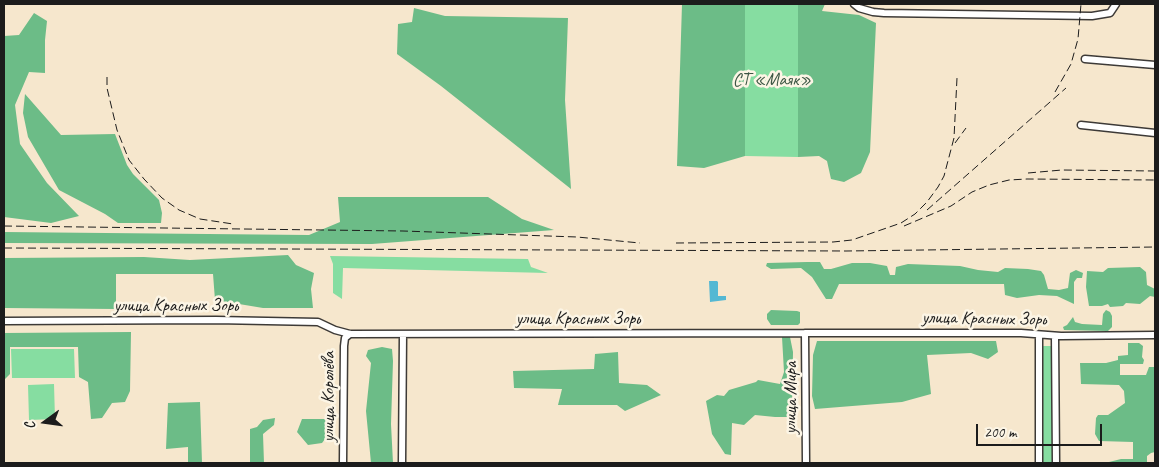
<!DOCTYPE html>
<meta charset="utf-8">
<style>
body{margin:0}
#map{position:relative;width:1159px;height:467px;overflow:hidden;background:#f6e7cd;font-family:Caveat,sans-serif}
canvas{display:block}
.frame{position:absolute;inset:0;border:5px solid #1c1c1c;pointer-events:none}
.north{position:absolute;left:20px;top:397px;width:50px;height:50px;-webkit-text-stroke:4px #fcf5e5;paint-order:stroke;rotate:256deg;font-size:14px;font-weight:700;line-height:20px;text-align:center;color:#1c1c1c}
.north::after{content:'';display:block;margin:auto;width:18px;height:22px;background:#1c1c1c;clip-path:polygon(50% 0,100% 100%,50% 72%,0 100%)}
.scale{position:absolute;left:976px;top:424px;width:126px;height:22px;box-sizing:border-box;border:2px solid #1c1c1c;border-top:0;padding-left:6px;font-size:15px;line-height:18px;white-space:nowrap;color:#1c1c1c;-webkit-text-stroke:4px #fcf5e5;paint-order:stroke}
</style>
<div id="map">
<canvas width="1159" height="467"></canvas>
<div class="frame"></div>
<div class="north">С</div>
<div class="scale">200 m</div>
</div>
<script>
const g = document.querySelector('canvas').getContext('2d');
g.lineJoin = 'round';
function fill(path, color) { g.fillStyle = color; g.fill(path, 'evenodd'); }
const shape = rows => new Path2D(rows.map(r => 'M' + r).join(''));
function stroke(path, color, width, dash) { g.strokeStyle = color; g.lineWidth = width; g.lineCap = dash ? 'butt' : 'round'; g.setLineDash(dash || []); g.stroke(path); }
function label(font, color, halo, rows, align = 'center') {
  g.font = font + ' Caveat,sans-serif'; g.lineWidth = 5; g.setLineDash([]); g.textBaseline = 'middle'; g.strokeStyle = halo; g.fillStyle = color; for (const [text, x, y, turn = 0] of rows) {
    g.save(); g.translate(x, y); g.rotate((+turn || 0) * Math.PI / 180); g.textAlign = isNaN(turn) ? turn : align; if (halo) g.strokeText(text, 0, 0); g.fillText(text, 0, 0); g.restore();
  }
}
fill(shape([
 [745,4,798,4,798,157,745,156],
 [330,256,528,259,531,267,548,273,343,268,342,299,333,293,333,264],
 [1042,346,1052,346,1052,463,1042,463],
 [11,349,74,349,75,378,12,378],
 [54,384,55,419,29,420,28,385]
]), '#86dda1');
fill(shape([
 [682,4,745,4,745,156,704,168,677,166],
 [798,4,825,4,822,11,859,15,876,23,870,152,861,173,844,182,831,179,827,161,819,156,798,157],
 [414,8,445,16,568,18,565,100,571,189,441,86,397,54,398,24,412,22],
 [34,13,47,21,45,40,45,73,29,72,15,105,20,144,47,183,79,216,51,223,4,217,4,36,19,35],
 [25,94,61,135,115,134,127,165,133,174,159,200,162,213,161,223,118,223,105,214,59,190,28,137,23,113],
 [338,197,488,197,522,219,554,230,372,244,4,243,4,232,309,235,340,222],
 [288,255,296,265,314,273,311,289,313,308,263,308,215,300,213,274,116,274,116,309,4,308,4,258,144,257,190,260],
 [807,262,820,262,824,269,831,269,852,263,870,263,887,266,890,275,895,275,896,267,908,264,960,266,978,270,998,272,1005,268,1028,269,1041,271,1044,275,1048,289,1059,290,1068,288,1070,273,1076,270,1083,273,1082,278,1077,278,1074,282,1074,304,1057,296,1039,295,1017,298,1005,295,1004,284,839,284,832,299,826,299,812,277,801,268,771,269,766,266,767,263],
 [1140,267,1146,272,1147,285,1155,289,1155,297,1150,296,1140,304,1126,303,1123,306,1110,307,1108,304,1102,306,1089,306,1086,287,1087,271,1103,272,1108,268],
 [771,310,797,311,800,312,800,323,798,325,771,325,767,319,767,314],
 [1106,310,1110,312,1112,316,1112,327,1108,331,1064,330,1063,327,1067,325,1073,317,1075,322,1082,324,1102,325,1103,314],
 [131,332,130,391,125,402,112,403,102,418,91,419,88,382,79,377,78,347,10,347,10,374,4,380,4,333],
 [782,337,790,337,793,352,792,411,788,417,775,417,755,415,744,425,732,423,731,455,725,454,712,434,706,401,717,395,724,396,729,390,756,382,758,380,780,384,784,372],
 [817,341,996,341,998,352,988,359,971,353,927,355,931,394,902,402,815,409,812,396,813,355],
 [1128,343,1139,343,1143,346,1142,357,1144,360,1143,364,1120,364,1120,375,1146,375,1149,367,1155,367,1155,452,1151,453,1147,456,1147,463,1105,463,1121,459,1133,459,1133,442,1099,441,1095,434,1096,418,1098,415,1108,415,1125,403,1124,391,1119,385,1081,384,1080,363,1106,363,1118,360,1118,356,1128,355],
 [382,347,392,349,393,361,391,424,393,463,371,463,366,411,371,363,366,356,368,350],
 [618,352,619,383,647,385,661,395,625,411,617,405,558,405,562,389,514,388,513,371,594,369,595,354],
 [200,402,202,463,188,463,188,447,166,449,168,403],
 [275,418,274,425,263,434,264,463,269,463,250,463,250,429,257,427,263,420],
 [302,419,327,419,328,435,322,443,308,445,297,432]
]), '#6cbc87');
fill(shape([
 [709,281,717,281,718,282,718,296,726,296,726,300,710,302]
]), '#54b8d3');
const minor = shape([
 [854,4,859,8,873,12,884,13,1092,16,1110,13,1116,4],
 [1085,59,1155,65],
 [1081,125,1155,133],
 [4,321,216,320,318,322,335,330,350,334,805,333,1021,333,1061,336,1155,335],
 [805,333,806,463],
 [1055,336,1056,463],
 [343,463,344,346,345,338,350,334],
 [402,463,403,334],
 [1039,463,1039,335]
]);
stroke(minor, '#3d3a37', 9);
stroke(minor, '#fff', 6);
stroke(shape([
 [107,77,107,88,117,130,129,160,144,179,162,198,179,210,200,219,233,224],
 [1055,92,1071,64,1078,39,1081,4],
 [955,143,966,128],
 [1028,173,1062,170,1155,171],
 [927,210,1066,88],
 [4,226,403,231,577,237,640,243],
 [904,226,951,206,972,192,989,185,1009,180,1027,179,1155,180],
 [676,243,833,242,852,240,901,223,915,214,927,202,938,187,944,176,954,138,957,78],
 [4,248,846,251,1155,247]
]), '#1c1c1c', 1, [8, 4]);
label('18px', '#3c5644', '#fcf5e5', [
 ["СТ «Маяк»",772,80]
]);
label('18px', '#1c1c1c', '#fcf5e5', [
 ["улица Красных Зорь",176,306],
 ["улица Красных Зорь",578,319],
 ["улица Красных Зорь",984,319,1],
 ["улица Королёва",329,397,-90],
 ["улица Мира",791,398,-90]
]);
</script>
